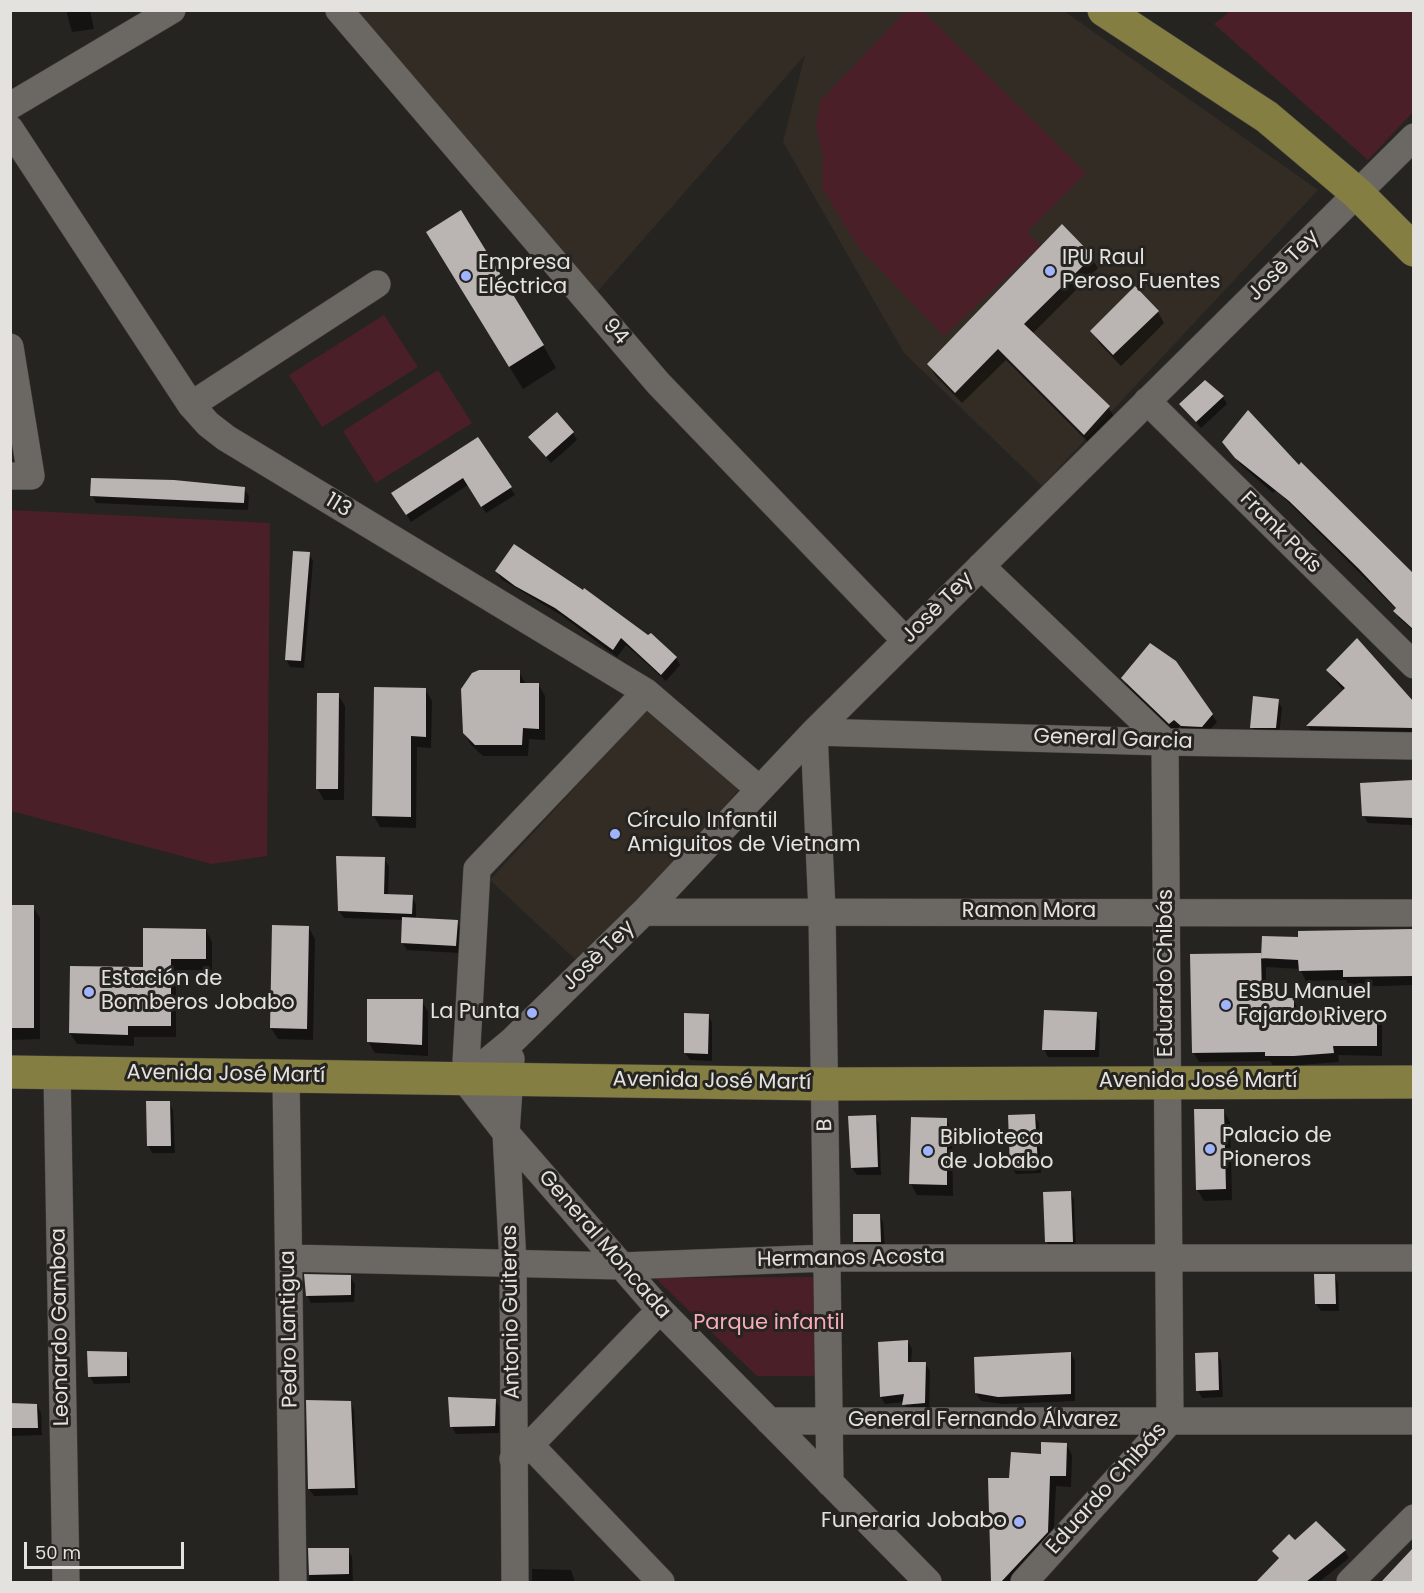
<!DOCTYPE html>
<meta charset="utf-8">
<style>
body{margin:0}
#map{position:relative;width:1424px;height:1593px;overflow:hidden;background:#262420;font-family:Poppins,sans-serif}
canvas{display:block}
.frame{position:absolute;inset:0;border:12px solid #e4e2df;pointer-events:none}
.scale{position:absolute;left:24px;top:1542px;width:160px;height:27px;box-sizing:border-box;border:3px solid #e4e2df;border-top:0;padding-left:8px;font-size:18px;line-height:21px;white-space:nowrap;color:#e4e2df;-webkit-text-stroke:4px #262420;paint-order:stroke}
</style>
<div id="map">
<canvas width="1424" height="1593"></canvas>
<div class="frame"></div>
<div class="scale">50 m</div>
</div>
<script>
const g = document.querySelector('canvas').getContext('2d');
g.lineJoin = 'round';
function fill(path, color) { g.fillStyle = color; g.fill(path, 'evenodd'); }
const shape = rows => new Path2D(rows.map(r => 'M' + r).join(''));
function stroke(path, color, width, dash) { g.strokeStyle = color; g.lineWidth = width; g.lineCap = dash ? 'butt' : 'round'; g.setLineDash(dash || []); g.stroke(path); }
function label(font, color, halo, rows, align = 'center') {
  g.font = font + ' Poppins,sans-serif'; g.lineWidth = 6; g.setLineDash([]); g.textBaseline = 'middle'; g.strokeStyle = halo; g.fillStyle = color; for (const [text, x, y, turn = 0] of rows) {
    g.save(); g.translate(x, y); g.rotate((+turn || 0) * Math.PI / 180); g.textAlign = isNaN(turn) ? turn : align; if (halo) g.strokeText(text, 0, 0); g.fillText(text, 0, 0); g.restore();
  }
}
fill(shape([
 [355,10,1064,11,1318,190,1042,486,904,353,783,142,805,55,597,292],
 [650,706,740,789,580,964,490,880]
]), '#332c24');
fill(shape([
 [1231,10,1413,11,1413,112,1368,160,1214,24],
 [906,11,923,11,1086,173,1027,232,1041,245,944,336,859,248,822,188,823,157,816,125,820,101],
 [384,315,418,367,322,427,289,375],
 [438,370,472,423,376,483,343,431],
 [11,510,270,523,267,856,212,864,11,811],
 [815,1277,816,1376,757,1376,655,1278]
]), '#4b1f28');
fill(shape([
 [66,10,90,10,94,29,72,32],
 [441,255,543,345,556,368,523,389],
 [1091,257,1098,268,1032,334,1108,407,1115,418,1091,445,1006,360,962,403,935,375,929,364],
 [1158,312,1164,323,1121,366,1099,343,1092,331],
 [1223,397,1227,404,1201,428,1181,404],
 [573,433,577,440,551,463,530,438],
 [478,439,515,495,486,513,468,485,411,522,398,501],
 [1223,442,1414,588,1414,631,1399,618,1396,609,1276,490,1273,493,1241,465],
 [244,489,249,496,248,510,96,503,92,495],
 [309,554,313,561,304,668,290,667,286,659],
 [497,571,676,658,680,665,666,681,626,645,617,657,561,615,501,579],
 [1373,661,1414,704,1414,739,1314,736,1308,726,1344,691,1327,670],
 [519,672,526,684,538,684,545,696,545,740,529,739,528,756,483,756,471,745,464,733,462,690],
 [1123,678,1212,715,1217,722,1206,734,1186,734,1180,726,1174,731,1127,686],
 [425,689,432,701,431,748,417,747,416,828,380,827,374,816],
 [338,695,345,706,344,800,324,800,317,788],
 [1278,701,1282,708,1279,735,1256,735,1252,727],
 [1414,783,1414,834,1411,825,1368,823,1364,816,1362,785],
 [384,859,389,866,388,896,412,897,416,904,416,919,457,922,461,929,460,953,407,950,402,942,404,920,344,918,339,911],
 [1412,874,1414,874,1414,898,1413,897],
 [10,907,33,907,40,918,40,1039,10,1040],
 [309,928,315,939,313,1040,278,1039,271,1028],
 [206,930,212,942,212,970,176,970,176,1037,134,1037,134,1046,77,1044,70,1033,144,969],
 [1411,931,1414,935,1414,985,1350,987,1346,980,1306,981,1300,969,1266,967,1266,1000,1293,1000,1299,1011,1376,1013,1382,1024,1382,1056,1338,1055,1339,1062,1300,1065,1273,1065,1270,1061,1199,1062,1193,1052,1261,954,1263,958,1264,937,1299,939],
 [422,1001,428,1012,428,1056,375,1053,368,1041],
 [1096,1014,1100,1021,1099,1057,1048,1057,1044,1049],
 [708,1015,712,1023,712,1061,690,1060,685,1053],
 [169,1103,173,1110,175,1153,152,1153,148,1145],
 [1223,1110,1230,1122,1232,1200,1204,1201,1197,1189],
 [1034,1116,1039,1123,1041,1173,1016,1174,1012,1167],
 [875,1117,879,1124,881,1175,857,1175,852,1168,850,1118],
 [946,1119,952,1131,953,1196,917,1195,911,1184],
 [1070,1192,1074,1200,1076,1249,1051,1249,1047,1242],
 [879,1215,883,1222,885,1249,859,1249,854,1242],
 [1334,1275,1338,1283,1339,1311,1321,1311,1316,1304],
 [350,1277,355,1284,354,1302,311,1303,307,1295],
 [908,1342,912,1349,911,1363,925,1363,930,1371,929,1410,908,1412,904,1402,885,1404,881,1397],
 [126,1353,130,1361,130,1383,94,1384,90,1377],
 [1071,1353,1075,1361,1075,1401,1003,1404,981,1401,976,1393],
 [1217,1353,1221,1361,1223,1397,1202,1398,1198,1390],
 [495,1400,499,1407,499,1433,456,1434,452,1427],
 [350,1402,354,1410,358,1495,314,1496,309,1489],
 [10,1405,37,1405,41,1413,42,1435,10,1436],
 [1412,1440,1414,1440,1414,1473,1413,1472],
 [1066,1444,1072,1455,1071,1487,1056,1486,1053,1544,1017,1582,993,1582,989,1479,1010,1480,1043,1455],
 [1295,1542,1345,1551,1349,1558,1319,1582,1258,1582,1279,1560,1274,1552],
 [1414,1549,1414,1582,1380,1582],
 [310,1550,348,1550,352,1557,353,1582,309,1582],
 [532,1569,571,1570,575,1582,532,1582]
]), '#0007');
fill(shape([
 [461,210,544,345,509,367,426,232],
 [1062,224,1093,256,1024,324,1110,406,1084,435,998,349,955,393,927,364],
 [1135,286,1159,311,1113,355,1090,331],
 [1205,380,1224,396,1196,422,1179,404],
 [1248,410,1299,465,1301,462,1413,573,1413,629,1393,611,1396,608,1359,569,1289,501,1235,458,1222,442],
 [557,412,574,432,546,457,528,437],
 [478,437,512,487,481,507,463,478,406,515,391,493],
 [91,478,174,480,245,487,244,503,90,496],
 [514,544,583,590,584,588,648,635,651,633,677,657,661,675,621,638,613,650,555,608,515,586,495,571],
 [293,551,310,552,301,661,285,660],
 [1357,638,1413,701,1413,728,1306,726,1345,688,1326,670],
 [1150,643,1176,661,1213,714,1202,727,1181,726,1174,720,1169,724,1121,678],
 [479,670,520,670,520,683,539,683,539,729,523,728,522,745,475,745,463,733,461,689,472,673],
 [374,687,426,688,426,737,411,736,411,817,372,816],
 [317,693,339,693,338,789,316,789],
 [1253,696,1279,699,1276,728,1250,728],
 [1413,780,1413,818,1362,816,1360,783],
 [336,856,385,857,384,894,413,895,412,914,338,911],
 [10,905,34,905,34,1028,10,1028],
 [402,917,458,920,456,946,401,943],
 [272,925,309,926,307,1029,270,1028],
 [143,928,206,929,206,959,171,959,171,1026,128,1026,128,1035,69,1033,70,966,143,967],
 [1412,929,1412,976,1343,977,1343,970,1299,971,1298,960,1261,958,1262,936,1298,937,1298,931],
 [1261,953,1262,998,1294,998,1294,1010,1377,1012,1377,1046,1333,1046,1334,1053,1294,1056,1265,1056,1265,1052,1192,1053,1190,954],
 [367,999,423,999,422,1045,367,1042],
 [1044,1010,1097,1012,1095,1050,1042,1050],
 [684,1013,709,1014,708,1054,684,1053],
 [146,1101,170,1101,171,1146,147,1146],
 [1194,1109,1224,1109,1226,1189,1196,1190],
 [1035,1114,1038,1166,1010,1167,1008,1115],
 [876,1115,878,1167,851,1168,848,1116],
 [911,1117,947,1118,947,1185,909,1184],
 [1071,1191,1073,1242,1045,1242,1043,1192],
 [853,1214,880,1214,881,1242,853,1242],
 [304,1274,351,1275,351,1295,306,1296],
 [1314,1274,1335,1274,1336,1304,1315,1304],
 [908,1340,908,1362,926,1362,925,1403,902,1405,904,1394,880,1397,878,1342],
 [87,1351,127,1352,127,1376,88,1377],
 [1071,1352,1071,1394,998,1397,975,1393,974,1357],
 [1218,1352,1219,1390,1196,1391,1195,1353],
 [448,1397,496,1399,495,1426,450,1427],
 [306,1400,351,1401,355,1488,308,1489],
 [10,1403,37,1404,38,1428,10,1428],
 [1041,1442,1067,1443,1066,1476,1050,1476,1048,1532,1001,1582,991,1582,988,1478,1009,1478,1011,1452,1041,1454],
 [1316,1521,1346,1550,1306,1582,1256,1582,1279,1558,1272,1551,1289,1534,1295,1540],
 [308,1548,349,1548,349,1574,309,1575],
 [1413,1548,1413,1582,1381,1582]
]), '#bab4b2');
const minor = shape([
 [339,10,658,383,905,640],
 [10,106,172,10],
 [10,129,191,405,208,424,226,438,646,692,759,789],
 [10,347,31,476,10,476],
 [1147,401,1414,665],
 [191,405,377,284],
 [981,566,1165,742,1170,1421,1024,1582],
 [644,912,1414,913],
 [511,1059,506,1133,513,1263,515,1582],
 [57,1072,66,1582],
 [286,1076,293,1582],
 [465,1080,512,1041,644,912,814,732,1414,137],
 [465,1080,506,1133,660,1310,928,1582],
 [465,1080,477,869,646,692],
 [289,1258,621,1266,828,1258,1414,1258],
 [769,1421,1414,1421],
 [530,1445,661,1582],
 [513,1459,530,1445,660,1310],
 [830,1483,822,911,814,732,1165,742,1414,746],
 [1350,1582,1414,1518]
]);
const major = shape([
 [1104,10,1267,117,1357,193,1414,250],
 [10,1072,825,1084,1414,1082]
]);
stroke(minor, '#42403d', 28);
stroke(major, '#42403d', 34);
stroke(minor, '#6b6864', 27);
stroke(major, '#847e42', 33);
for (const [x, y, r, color] of [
 [1050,271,6,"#a0b3fd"],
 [466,276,6,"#a0b3fd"],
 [615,834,6,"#a0b3fd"],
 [89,992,6,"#a0b3fd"],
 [1226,1005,6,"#a0b3fd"],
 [532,1013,6,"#a0b3fd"],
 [1210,1149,6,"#a0b3fd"],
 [928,1151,6,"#a0b3fd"],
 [1019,1522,6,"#a0b3fd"]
]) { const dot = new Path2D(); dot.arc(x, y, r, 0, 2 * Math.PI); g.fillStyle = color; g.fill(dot); stroke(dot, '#262420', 2); }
label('21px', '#e4e2df', '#262420', [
 ["IPU Raul",1062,259],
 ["Peroso Fuentes",1062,283],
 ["Empresa",478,264],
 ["Eléctrica",478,288],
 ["Círculo Infantil",627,822],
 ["Amiguitos de Vietnam",627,846],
 ["Estación de",101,980],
 ["Bomberos Jobabo",101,1004],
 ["ESBU Manuel",1238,993],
 ["Fajardo Rivero",1238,1017],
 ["La Punta",520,1013,"right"],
 ["Palacio de",1222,1137],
 ["Pioneros",1222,1161],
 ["Biblioteca",940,1139],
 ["de Jobabo",940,1163],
 ["Funeraria Jobabo",1007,1522,"right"]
], 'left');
label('21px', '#e4e2df', '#262420', [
 ["Josè Tey",1284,266,-45],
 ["94",615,332,49],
 ["113",338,506,31],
 ["Frank País",1280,533,45],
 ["Josè Tey",938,608,-45],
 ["General Garcia",1113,740,2],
 ["Ramon Mora",1029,912],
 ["Josè Tey",599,956,-44],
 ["Eduardo Chibás",1167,973,-90],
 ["Avenida José Martí",226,1075,1],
 ["Avenida José Martí",712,1082,1],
 ["Avenida José Martí",1198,1082],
 ["B",826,1125,-91],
 ["General Moncada",604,1245,49],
 ["Hermanos Acosta",851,1259,-1],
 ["Antonio Guiteras",512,1312,-91],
 ["Leonardo Gamboa",61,1327,-91],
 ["Pedro Lantigua",290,1329,-91],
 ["General Fernando Álvarez",983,1421],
 ["Eduardo Chibás",1107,1489,-48]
]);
label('21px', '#f8acb9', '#262420', [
 ["Parque infantil",769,1324]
]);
</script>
